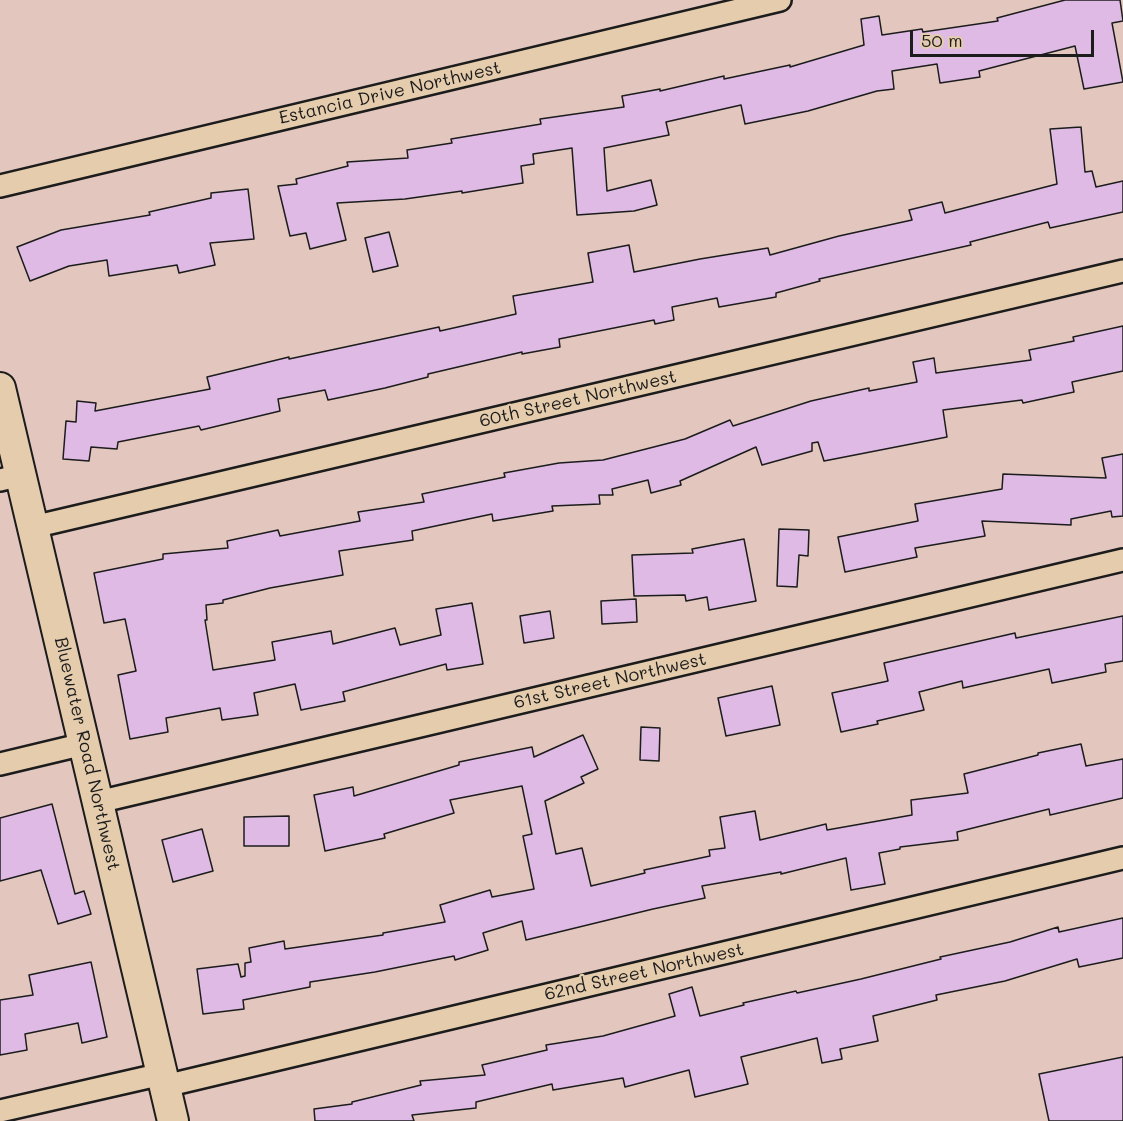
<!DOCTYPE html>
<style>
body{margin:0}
#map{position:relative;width:1123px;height:1121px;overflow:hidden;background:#e3c7be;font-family:Mali,sans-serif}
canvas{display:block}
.scale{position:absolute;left:910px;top:30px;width:184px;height:27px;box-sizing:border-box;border:3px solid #1c1c1c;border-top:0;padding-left:8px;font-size:18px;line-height:21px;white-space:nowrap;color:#1c1c1c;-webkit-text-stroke:4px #e5ccad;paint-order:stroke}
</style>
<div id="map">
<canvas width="1123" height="1121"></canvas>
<div class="scale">50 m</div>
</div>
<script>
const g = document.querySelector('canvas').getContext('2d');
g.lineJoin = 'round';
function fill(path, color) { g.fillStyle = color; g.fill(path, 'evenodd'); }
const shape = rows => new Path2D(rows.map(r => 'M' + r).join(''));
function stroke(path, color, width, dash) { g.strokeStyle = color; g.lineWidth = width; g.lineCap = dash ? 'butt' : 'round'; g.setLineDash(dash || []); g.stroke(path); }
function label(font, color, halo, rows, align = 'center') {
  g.font = font + ' Mali,sans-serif'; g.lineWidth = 4.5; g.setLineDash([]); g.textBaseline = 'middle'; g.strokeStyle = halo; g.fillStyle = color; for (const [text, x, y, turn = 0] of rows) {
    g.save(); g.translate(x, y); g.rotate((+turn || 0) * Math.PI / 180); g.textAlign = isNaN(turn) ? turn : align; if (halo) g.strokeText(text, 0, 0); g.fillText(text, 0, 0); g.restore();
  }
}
const building = shape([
 [1065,0,1120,0,1123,21,1112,23,1123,82,1084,89,1075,46,979,71,980,77,940,83,937,64,892,71,894,89,877,91,808,111,745,124,741,105,666,122,669,135,604,148,607,191,651,180,657,205,634,211,577,215,572,148,533,154,534,164,521,166,523,183,462,193,462,191,405,199,337,203,346,240,310,249,306,233,290,236,278,186,297,184,296,179,348,166,347,162,408,158,407,150,452,143,451,139,541,124,540,119,624,107,622,96,660,89,660,91,724,76,724,79,790,65,790,67,864,45,861,19,879,16,882,35,922,29,923,32,998,21,997,18,1065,0],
 [1081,127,1085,172,1092,171,1096,187,1123,181,1123,212,1050,228,1048,222,970,242,971,245,819,279,820,281,776,293,776,297,719,307,717,298,672,307,674,320,655,324,654,320,559,339,560,347,522,354,522,352,428,374,428,377,385,388,328,400,325,390,278,399,280,411,201,430,199,426,118,442,117,449,91,447,89,461,63,459,66,421,76,422,77,401,96,403,95,411,210,389,207,377,289,357,289,359,439,327,440,331,516,314,513,296,593,282,588,253,629,245,634,272,700,259,768,248,770,255,839,236,912,220,909,210,942,202,945,213,1057,184,1050,129,1081,127],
 [248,189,254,239,210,243,215,265,179,273,177,265,109,276,107,260,69,266,30,281,17,247,61,230,150,215,149,212,211,198,211,193,248,189],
 [389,232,398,266,373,272,365,238,389,232],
 [1123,326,1123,371,1072,382,1074,392,1023,403,1022,400,943,410,947,437,824,461,818,442,812,443,812,451,762,465,756,447,680,481,681,485,651,493,648,480,612,489,613,495,599,495,600,504,552,506,553,511,493,521,492,514,412,531,413,540,339,551,343,575,270,588,223,600,223,603,206,605,207,620,205,620,213,670,275,660,272,642,331,631,333,644,395,628,400,645,441,635,436,609,472,603,483,664,447,670,446,664,343,692,345,701,301,710,295,684,254,693,258,715,222,720,220,708,166,718,168,732,130,739,118,675,136,671,125,619,104,623,94,573,163,559,163,554,228,548,227,541,278,530,280,536,360,521,358,512,424,502,422,494,505,477,504,473,559,463,603,460,685,439,730,420,733,426,811,401,869,388,869,391,917,382,913,362,934,358,936,373,1031,360,1029,350,1074,341,1073,337,1123,326],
 [1123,454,1123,516,1112,517,1111,511,1071,519,1071,525,982,521,985,536,915,548,917,557,845,572,838,537,918,521,915,504,1002,489,1003,474,1106,478,1102,458,1123,454],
 [779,529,809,530,808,556,799,555,797,587,777,586,779,529],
 [744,539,756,601,709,610,707,597,686,601,685,595,634,596,632,555,693,553,692,549,744,539],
 [636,599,637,622,602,624,601,601,636,599],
 [550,611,554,638,524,643,520,616,550,611],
 [1123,616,1123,661,1105,664,1106,672,1052,683,1049,669,963,688,962,681,919,692,924,710,877,721,878,724,841,732,832,693,888,681,884,663,1015,633,1016,638,1123,616],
 [772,686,780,725,726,736,718,698,772,686],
 [641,727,660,728,659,761,640,760,641,727],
 [583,735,598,769,581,777,584,783,545,801,556,854,582,848,591,886,645,873,644,870,710,856,709,850,725,848,720,817,755,811,760,840,826,824,827,830,912,815,911,800,968,793,964,774,1038,755,1038,753,1081,744,1086,766,1123,759,1123,798,1050,815,1049,809,957,832,958,840,900,847,900,849,879,853,885,884,851,890,846,858,781,874,781,872,702,886,705,898,653,909,526,940,522,921,483,933,488,950,455,960,454,956,375,972,310,982,310,987,243,1000,244,1009,203,1014,197,969,238,964,241,977,245,976,245,963,251,962,249,948,284,941,285,949,383,935,383,933,445,922,440,905,490,890,492,897,534,889,523,836,532,834,522,786,450,800,454,813,384,834,385,838,325,851,314,795,353,787,354,796,459,765,459,762,532,747,534,757,583,735],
 [52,804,75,894,84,891,91,914,58,924,41,870,0,881,0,818,52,804],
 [289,816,289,846,244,846,244,817,289,816],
 [202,829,213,871,173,882,162,840,202,829],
 [1123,918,1123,958,1079,967,1077,959,1005,981,936,995,937,1000,873,1016,878,1041,840,1049,842,1059,822,1063,817,1038,741,1057,748,1084,695,1097,689,1070,625,1087,623,1078,553,1090,552,1084,476,1102,476,1108,412,1115,414,1121,315,1121,314,1109,352,1104,352,1102,421,1085,420,1081,485,1075,482,1065,547,1050,546,1045,603,1036,675,1016,669,994,692,987,700,1016,744,1005,743,1003,796,991,797,993,861,979,941,959,940,957,1010,942,1058,927,1059,932,1123,918],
 [91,962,107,1037,82,1043,78,1023,25,1034,27,1050,0,1055,0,1000,33,995,29,975,91,962],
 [1123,1057,1123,1121,1049,1121,1039,1074,1123,1057]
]);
fill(building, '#debae4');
stroke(building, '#1c1c1c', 1.5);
const street = shape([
 [0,186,780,0],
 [0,480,21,475],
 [33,527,1123,271],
 [0,764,84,744],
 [98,802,1123,560],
 [165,1086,1123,858],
 [0,1111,162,1074]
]);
const secondary = shape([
 [0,388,173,1121]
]);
stroke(street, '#1c1c1c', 26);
stroke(secondary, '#1c1c1c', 34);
stroke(street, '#e5ccad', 21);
stroke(secondary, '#e5ccad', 30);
label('18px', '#1c1c1c', '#e5ccad', [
 ["Estancia Drive Northwest",390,93,-13],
 ["60th Street Northwest",578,399,-13],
 ["61st Street Northwest",610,681,-13],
 ["Bluewater Road Northwest",87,754,77],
 ["62nd Street Northwest",644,972,-13]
]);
</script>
